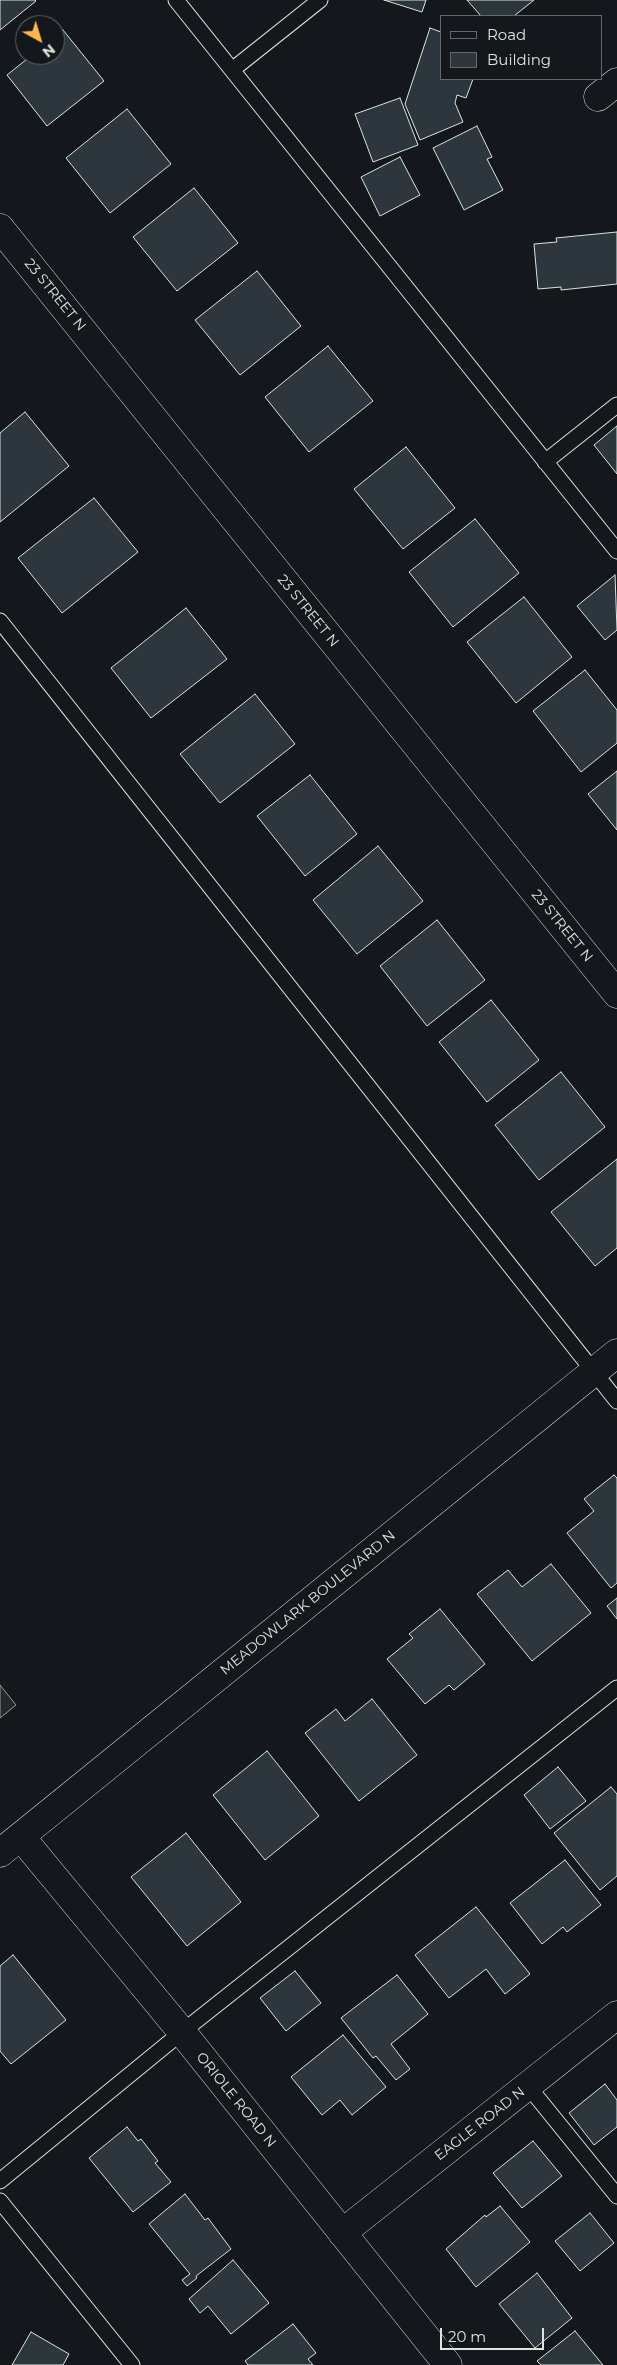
<!DOCTYPE html>
<style>
body{margin:0}
#map{position:relative;width:617px;height:2365px;overflow:hidden;background:#14181c;font-family:Montserrat,sans-serif}
canvas{display:block}
.legend{position:absolute;left:440px;top:15px;width:162px;height:65px;box-sizing:border-box;background:#14181c;border:1px solid #626a69;margin:0;padding:6px 9px;list-style:none;font-size:15px;color:#d8e6dc}
.legend li{display:flex;align-items:center;gap:10px;height:25px}
.legend b{width:25px;border:1px solid #626a69}
.north{position:absolute;left:15px;top:15px;width:50px;height:50px;box-sizing:border-box;background:#14181c;border:1px solid #626a69;border-radius:50%;rotate:141deg;font-size:14px;font-weight:700;line-height:20px;text-align:center;color:#d8e6dc}
.north::after{content:'';display:block;margin:auto;width:18px;height:22px;background:#ffb74d;clip-path:polygon(50% 0,100% 100%,50% 72%,0 100%)}
.scale{position:absolute;left:440px;top:2328px;width:104px;height:22px;box-sizing:border-box;border:2px solid #d8e6dc;border-top:0;padding-left:6px;font-size:15px;line-height:18px;white-space:nowrap;color:#d8e6dc;-webkit-text-stroke:4px #14181c;paint-order:stroke}
</style>
<div id="map">
<canvas width="617" height="2365"></canvas>
<ul class="legend">
<li><b style="height:6px;background:#14181c"></b>Road</li>
<li><b style="height:14px;background:#2c363c"></b>Building</li>
</ul>
<div class="north">N</div>
<div class="scale">20 m</div>
</div>
<script>
const g = document.querySelector('canvas').getContext('2d');
g.lineJoin = 'round';
function fill(path, color) { g.fillStyle = color; g.fill(path, 'evenodd'); }
const shape = rows => new Path2D(rows.map(r => 'M' + r).join(''));
function stroke(path, color, width, dash) { g.strokeStyle = color; g.lineWidth = width; g.lineCap = dash ? 'butt' : 'round'; g.setLineDash(dash || []); g.stroke(path); }
function label(font, color, halo, rows, align = 'center') {
  g.font = font + ' Montserrat,sans-serif'; g.lineWidth = 4; g.setLineDash([]); g.textBaseline = 'middle'; g.strokeStyle = halo; g.fillStyle = color; for (const [text, x, y, turn = 0] of rows) {
    g.save(); g.translate(x, y); g.rotate((+turn || 0) * Math.PI / 180); g.textAlign = isNaN(turn) ? turn : align; if (halo) g.strokeText(text, 0, 0); g.fillText(text, 0, 0); g.restore();
  }
}
const parking = shape([
 [0,1685,16,1705,0,1718,0,1685]
]);
fill(parking, '#24282b');
stroke(parking, '#939e99', 1);
const building = shape([
 [0,0,35,0,36,1,0,30,0,0],
 [384,0,426,0,422,12,384,0],
 [467,0,534,0,514,16,481,16,467,0],
 [430,28,441,32,441,79,473,79,466,98,457,95,455,103,463,122,420,140,405,104,430,28],
 [63,30,104,81,47,126,7,75,32,55,55,55,55,37,63,30],
 [400,98,418,145,373,162,355,114,400,98],
 [127,109,171,164,110,213,66,158,127,109],
 [477,126,492,157,487,159,503,190,464,210,433,148,477,126],
 [400,157,420,195,380,216,361,177,400,157],
 [194,188,238,243,177,291,133,237,194,188],
 [617,232,617,284,561,290,561,287,538,289,534,244,557,242,556,238,617,232],
 [257,271,301,326,240,375,195,320,257,271],
 [328,346,373,401,309,452,265,397,328,346],
 [25,412,69,466,0,522,0,433,25,412],
 [617,426,617,474,594,445,617,426],
 [406,447,455,508,403,549,354,489,406,447],
 [94,498,138,552,62,613,18,558,94,498],
 [475,519,519,573,453,627,409,572,475,519],
 [615,575,617,630,605,640,577,606,615,575],
 [524,597,572,657,516,703,467,642,524,597],
 [186,608,227,659,151,718,111,668,186,608],
 [585,670,617,710,617,743,581,772,533,711,585,670],
 [255,694,295,744,220,803,180,754,255,694],
 [617,771,617,830,588,794,617,771],
 [310,775,357,834,305,876,257,816,310,775],
 [378,846,423,901,357,954,313,900,378,846],
 [437,920,485,980,427,1026,380,966,437,920],
 [491,1000,539,1060,487,1102,439,1042,491,1000],
 [561,1072,605,1127,539,1180,495,1125,561,1072],
 [617,1159,617,1248,595,1266,551,1212,617,1159],
 [614,1475,617,1478,617,1583,611,1588,567,1533,594,1511,584,1499,614,1475],
 [551,1564,591,1613,532,1661,477,1594,508,1570,522,1587,551,1564],
 [617,1598,617,1619,607,1606,617,1598],
 [440,1609,485,1664,454,1690,449,1685,425,1704,387,1659,413,1638,409,1634,440,1609],
 [372,1699,417,1755,359,1801,305,1733,336,1709,345,1721,372,1699],
 [267,1751,319,1816,265,1860,213,1795,267,1751],
 [558,1767,586,1801,550,1829,524,1795,558,1767],
 [611,1787,617,1794,617,1876,600,1890,554,1833,611,1787],
 [186,1833,241,1902,187,1946,131,1877,186,1833],
 [565,1860,601,1905,567,1932,563,1927,542,1944,510,1903,565,1860],
 [476,1907,530,1974,505,1994,486,1969,449,1998,415,1955,476,1907],
 [13,1955,66,2020,11,2064,0,2051,0,1966,13,1955],
 [295,1971,321,2003,286,2031,260,1998,295,1971],
 [397,1975,428,2014,391,2044,410,2069,396,2080,376,2056,373,2058,341,2018,397,1975],
 [343,2035,386,2087,352,2115,340,2100,322,2115,291,2077,343,2035],
 [605,2084,617,2100,617,2127,594,2145,569,2113,605,2084],
 [127,2127,138,2141,141,2139,158,2161,155,2163,171,2182,133,2212,89,2158,127,2127],
 [533,2141,562,2176,522,2208,493,2173,533,2141],
 [185,2194,205,2220,208,2218,231,2249,196,2276,197,2278,187,2286,182,2280,190,2274,149,2224,185,2194],
 [500,2206,530,2242,476,2287,446,2249,485,2215,486,2217,500,2206],
 [590,2213,614,2243,580,2271,555,2241,590,2213],
 [233,2260,269,2303,231,2334,208,2306,200,2313,189,2299,233,2260],
 [537,2273,572,2318,535,2348,499,2304,537,2273],
 [293,2324,316,2353,308,2359,313,2365,248,2365,245,2361,293,2324],
 [575,2331,603,2365,541,2365,537,2361,575,2331],
 [31,2332,69,2354,63,2365,12,2365,31,2332]
]);
fill(building, '#2c363c');
stroke(building, '#d8e6dc', 1);
const service = shape([
 [176,0,617,551],
 [232,70,320,0],
 [545,462,617,405],
 [0,621,617,1401],
 [528,2086,617,2196],
 [0,2181,182,2032,617,1688],
 [0,2201,132,2365]
]);
const minor = shape([
 [598,97,617,82],
 [21,1837,182,2032,448,2365],
 [0,1853,617,1353],
 [342,2233,617,2015]
]);
const tertiary = shape([
 [0,228,617,994]
]);
stroke(service, '#d8e6dc', 17);
stroke(minor, '#d8e6dc', 29);
stroke(tertiary, '#d8e6dc', 29);
stroke(service, '#14181c', 15);
stroke(minor, '#14181c', 28);
stroke(tertiary, '#14181c', 28);
label('14px', '#d8e6dc', '#14181c', [
 ["23 STREET N",55,295,51],
 ["23 STREET N",308,611,51],
 ["23 STREET N",562,926,51],
 ["MEADOWLARK BOULEVARD N",308,1603,-39],
 ["ORIOLE ROAD N",236,2100,51],
 ["EAGLE ROAD N",480,2124,-38]
]);
</script>
